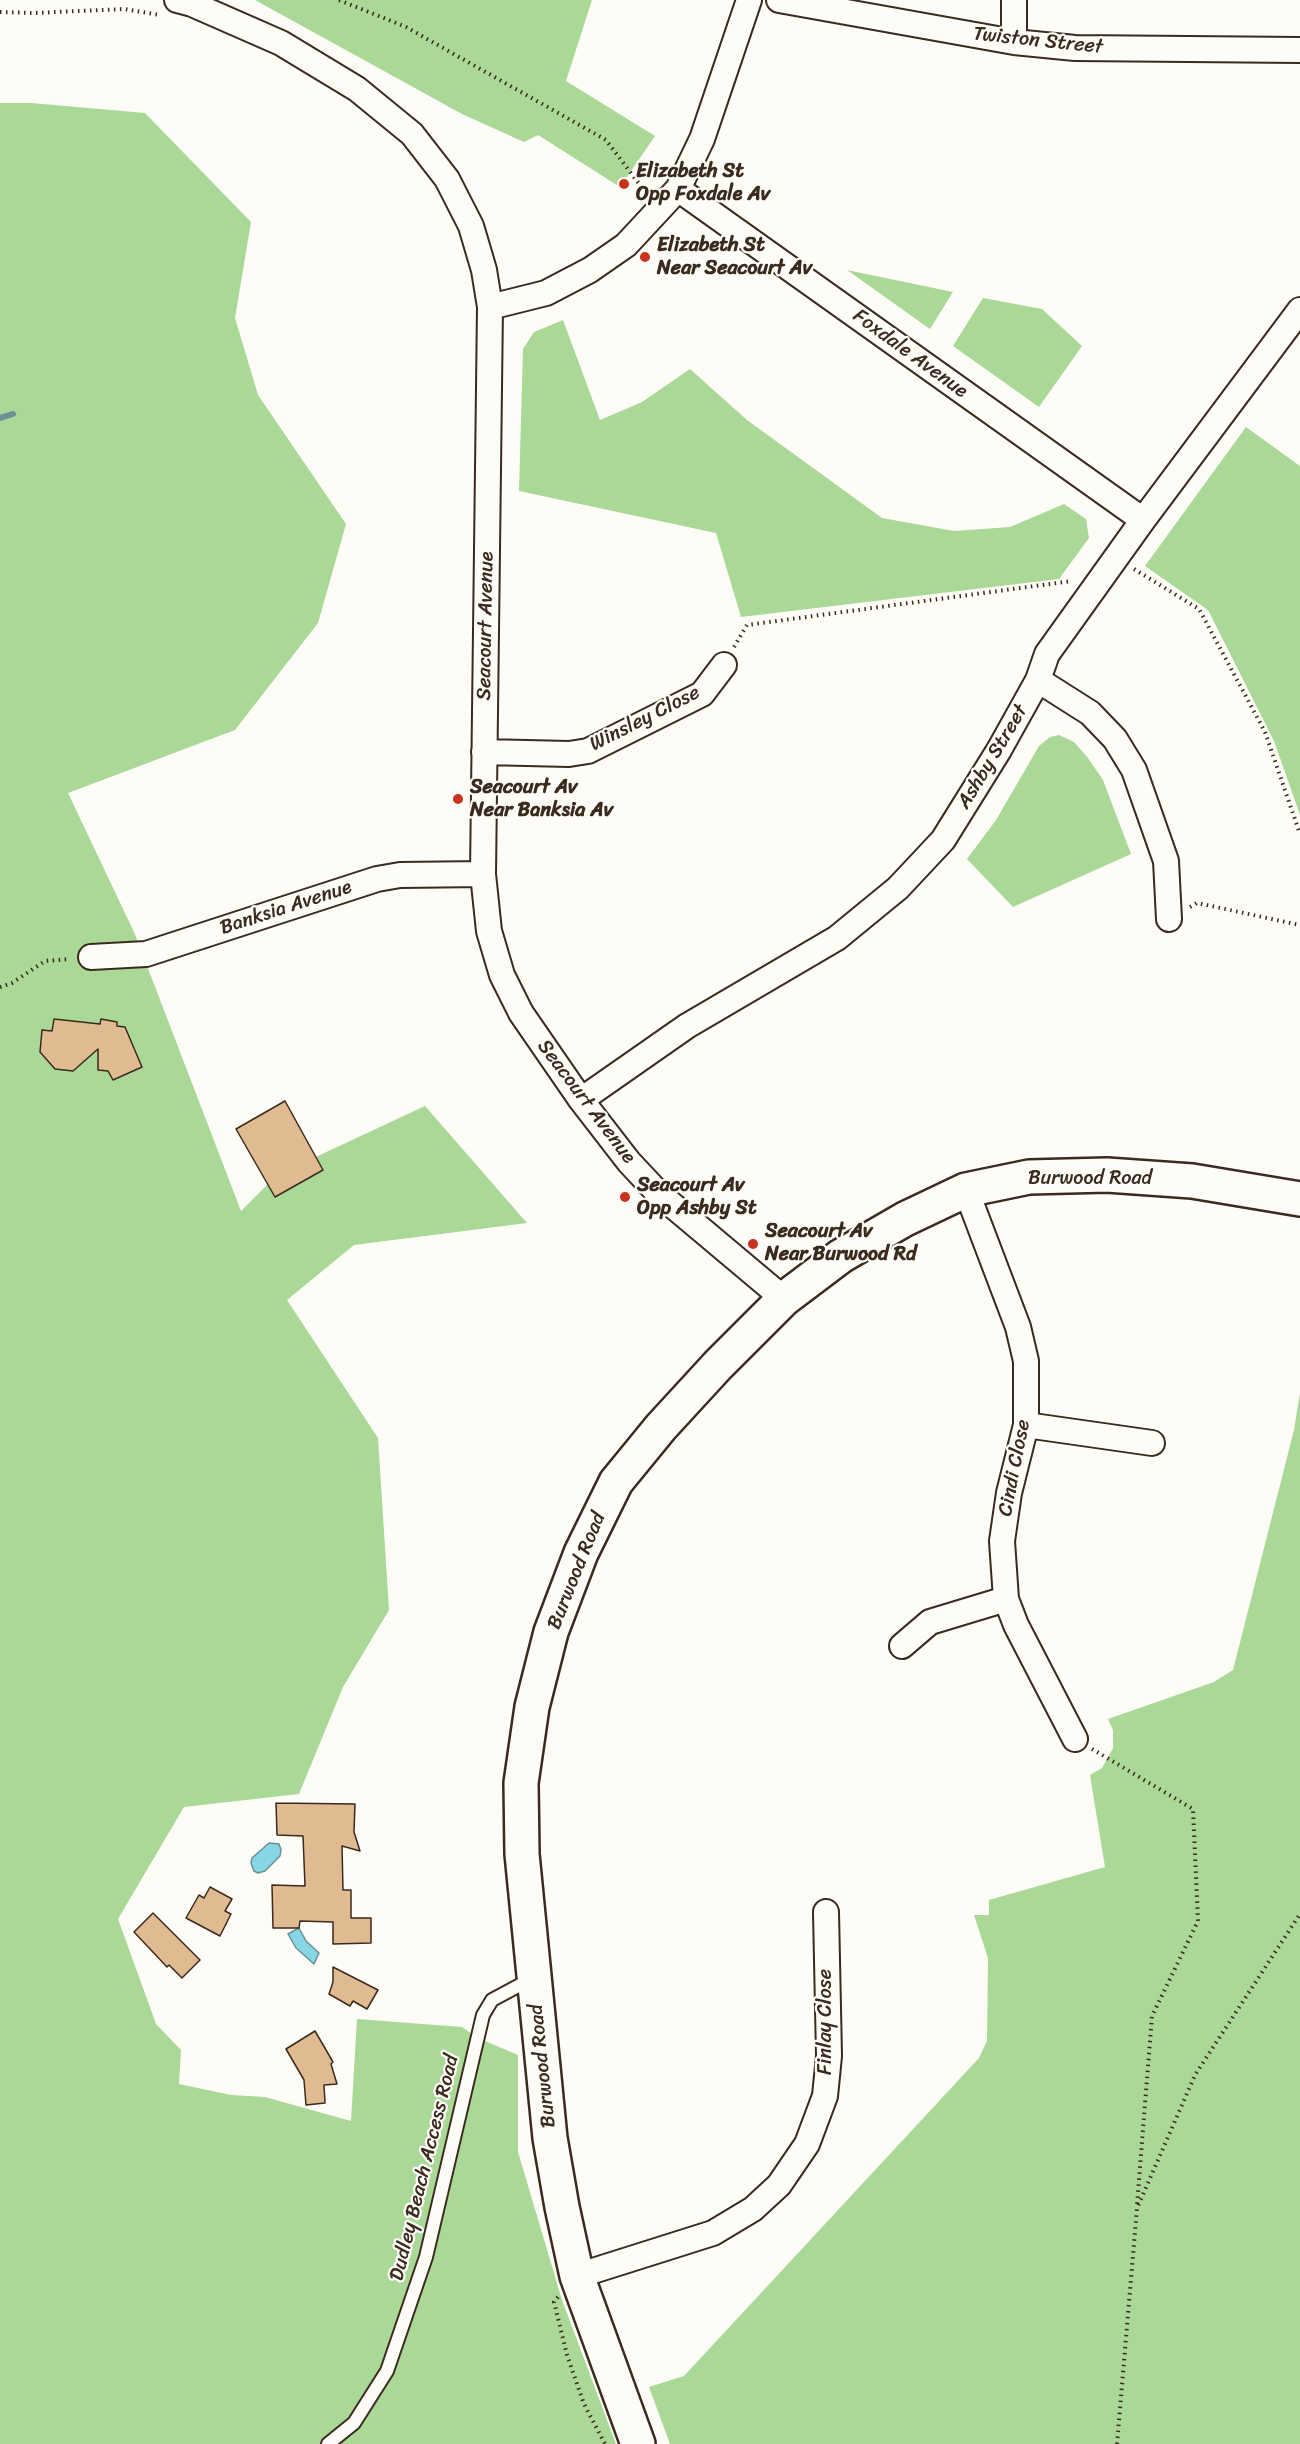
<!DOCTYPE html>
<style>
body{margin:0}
canvas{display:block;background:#fdfcf7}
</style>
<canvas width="1300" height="2444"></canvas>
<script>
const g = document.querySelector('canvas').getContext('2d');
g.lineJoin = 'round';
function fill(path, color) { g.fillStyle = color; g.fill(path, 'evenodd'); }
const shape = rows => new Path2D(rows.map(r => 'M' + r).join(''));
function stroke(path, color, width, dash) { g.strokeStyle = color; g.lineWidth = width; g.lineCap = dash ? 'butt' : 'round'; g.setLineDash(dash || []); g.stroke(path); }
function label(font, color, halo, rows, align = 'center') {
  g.font = font + ' Sriracha,sans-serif'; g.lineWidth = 4.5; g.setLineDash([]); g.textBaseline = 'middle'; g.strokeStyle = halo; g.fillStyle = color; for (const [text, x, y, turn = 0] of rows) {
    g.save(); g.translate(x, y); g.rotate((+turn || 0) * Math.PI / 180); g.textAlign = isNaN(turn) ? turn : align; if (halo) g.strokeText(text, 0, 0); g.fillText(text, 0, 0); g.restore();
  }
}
fill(shape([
 [255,0,592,0,566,81,655,136,620,187,538,135,524,142,462,114],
 [0,103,31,103,145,113,251,222,235,318,258,395,346,524,318,623,235,730,68,793,134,932,241,1211,277,1175,425,1106,527,1223,354,1245,287,1300,378,1438,389,1610,343,1687,299,1794,184,1807,118,1919,156,2024,181,2050,179,2084,231,2095,265,2097,351,2121,357,2019,462,2027,478,2038,518,2055,518,2152,562,2300,616,2444,0,2444],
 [847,270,953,292,930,329],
 [983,298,1042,309,1082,346,1039,407,953,346],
 [563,320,600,420,642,402,690,369,747,420,882,518,954,531,1010,527,1064,504,1086,519,1089,538,1059,579,741,617,716,533,519,491,523,349,534,332],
 [1246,427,1300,466,1300,815,1274,741,1208,610,1145,566],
 [1059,735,1074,742,1088,758,1103,780,1131,854,1013,907,967,859,996,820,1039,746,1050,737],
 [1300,1393,1300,2444,670,2444,649,2387,684,2376,979,2058,987,2041,988,1958,974,1915,989,1915,989,1900,1105,1867,1090,1775,1102,1768,1113,1748,1113,1730,1108,1719,1214,1682,1233,1670,1294,1430]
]), '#aad897');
const water = shape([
 [269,1843,279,1844,281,1850,280,1856,265,1871,258,1873,254,1871,251,1863,252,1858,269,1843],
 [299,1928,306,1941,319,1953,314,1964,296,1948,288,1934,299,1928]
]);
fill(water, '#87d6e6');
stroke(water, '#699196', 1.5);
stroke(shape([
 [0,418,13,414]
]), '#699196', 6);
const building = shape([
 [54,1019,100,1024,101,1019,117,1022,117,1026,125,1027,142,1067,113,1080,108,1071,98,1070,98,1049,73,1071,55,1069,40,1052,42,1030,52,1031,54,1019],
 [285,1101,323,1170,275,1197,236,1129,285,1101],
 [276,1803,355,1804,354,1832,360,1851,342,1846,343,1890,351,1890,351,1918,371,1918,371,1943,333,1944,333,1922,300,1921,299,1928,273,1928,272,1885,305,1886,303,1836,277,1835,276,1803],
 [210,1887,232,1899,225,1911,231,1914,220,1936,186,1918,199,1895,204,1898,210,1887],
 [153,1913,200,1960,182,1978,169,1965,167,1967,134,1932,153,1913],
 [333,1967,378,1990,367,2009,353,2001,350,2006,329,1994,333,1982,333,1967],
 [315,2031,333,2062,331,2064,337,2084,324,2085,325,2103,306,2105,304,2080,286,2049,315,2031]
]);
fill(building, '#e0ba91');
stroke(building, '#3b2a1e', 1.5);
const lane = shape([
 [328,2444,354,2423,387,2371,426,2257,483,2015,492,2000,533,1978]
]);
const street = shape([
 [177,0,192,4,281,43,357,89,412,134,447,179,471,226,484,270,490,307,483,874,489,931,502,975,521,1013,581,1100,629,1162,659,1194,784,1299],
 [779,0,1014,42,1075,48,1300,50],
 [1014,42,1014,0],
 [678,189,1143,520],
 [490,307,546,293,590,270,626,245,678,189,702,139,749,0],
 [1038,680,1090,713,1115,739,1134,770,1166,861,1169,919],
 [484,752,569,754,588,751,702,694,724,665],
 [91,957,146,954,377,879,400,875,483,874],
 [581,1100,687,1026,837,938,898,888,943,840,999,750,1038,680,1047,654,1143,520,1300,310],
 [966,1190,1018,1327,1026,1361,1026,1425,1009,1493,1002,1541,1006,1599,1016,1625,1075,1739],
 [1026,1425,1152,1443],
 [902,1646,930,1622,1006,1599],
 [577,2276,713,2233,753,2209,779,2185,807,2144,825,2096,829,2056,826,1912]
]);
const secondary = shape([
 [638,2444,577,2276,562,2207,550,2138,522,1854,521,1783,532,1707,551,1632,581,1553,616,1482,661,1427,718,1365,784,1299,841,1256,905,1219,966,1190,1029,1177,1107,1175,1192,1181,1300,1199]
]);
stroke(lane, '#3b2a1e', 16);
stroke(street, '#3b2a1e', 28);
stroke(secondary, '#3b2a1e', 38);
stroke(shape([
 [339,0,406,27,606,140,646,193],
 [0,12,34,13,124,9,160,15],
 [1134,569,1199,609,1265,732,1300,834],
 [734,647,747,625,1072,581],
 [1190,907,1197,903,1300,925],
 [0,987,12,983,45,961,70,959],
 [1092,1749,1193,1809,1198,1921,1152,2016,1137,2205],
 [558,2297,554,2302,567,2355,584,2404,605,2444],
 [1117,2444,1137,2208,1195,2075,1300,1914]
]), '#3b2a1e', 4, [1.5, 4.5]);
stroke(lane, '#fdfcf7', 12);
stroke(street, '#fdfcf7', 24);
stroke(secondary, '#fdfcf7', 33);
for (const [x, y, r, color] of [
 [624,184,6,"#c8321e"],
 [645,257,6,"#c8321e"],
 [458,799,6,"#c8321e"],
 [625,1197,6,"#c8321e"],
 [753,1244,6,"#c8321e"]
]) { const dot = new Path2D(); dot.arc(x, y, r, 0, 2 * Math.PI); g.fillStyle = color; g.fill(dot); stroke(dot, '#fdfcf7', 2); }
label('20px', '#3b2a1e', '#fdfcf7', [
 ["Twiston Street",1038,41,6],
 ["Foxdale Avenue",910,354,36],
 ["Seacourt Avenue",486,626,-89],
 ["Winsley Close",645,719,-27],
 ["Ashby Street",993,757,-59],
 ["Banksia Avenue",286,908,-18],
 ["Seacourt Avenue",586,1102,53],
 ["Burwood Road",1090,1179],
 ["Cindi Close",1015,1468,-79],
 ["Burwood Road",577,1571,-68],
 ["Finlay Close",826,2022,-90],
 ["Burwood Road",543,2066,-96],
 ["Dudley Beach Access Road",425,2168,-76]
]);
label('bold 20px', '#3b2a1e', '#fdfcf7', [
 ["Elizabeth St",636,172],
 ["Opp Foxdale Av",636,195],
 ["Elizabeth St",657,246],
 ["Near Seacourt Av",657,269],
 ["Seacourt Av",470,788],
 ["Near Banksia Av",470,811],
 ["Seacourt Av",637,1186],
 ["Opp Ashby St",637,1209],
 ["Seacourt Av",765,1232],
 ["Near Burwood Rd",765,1255]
], 'left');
</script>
